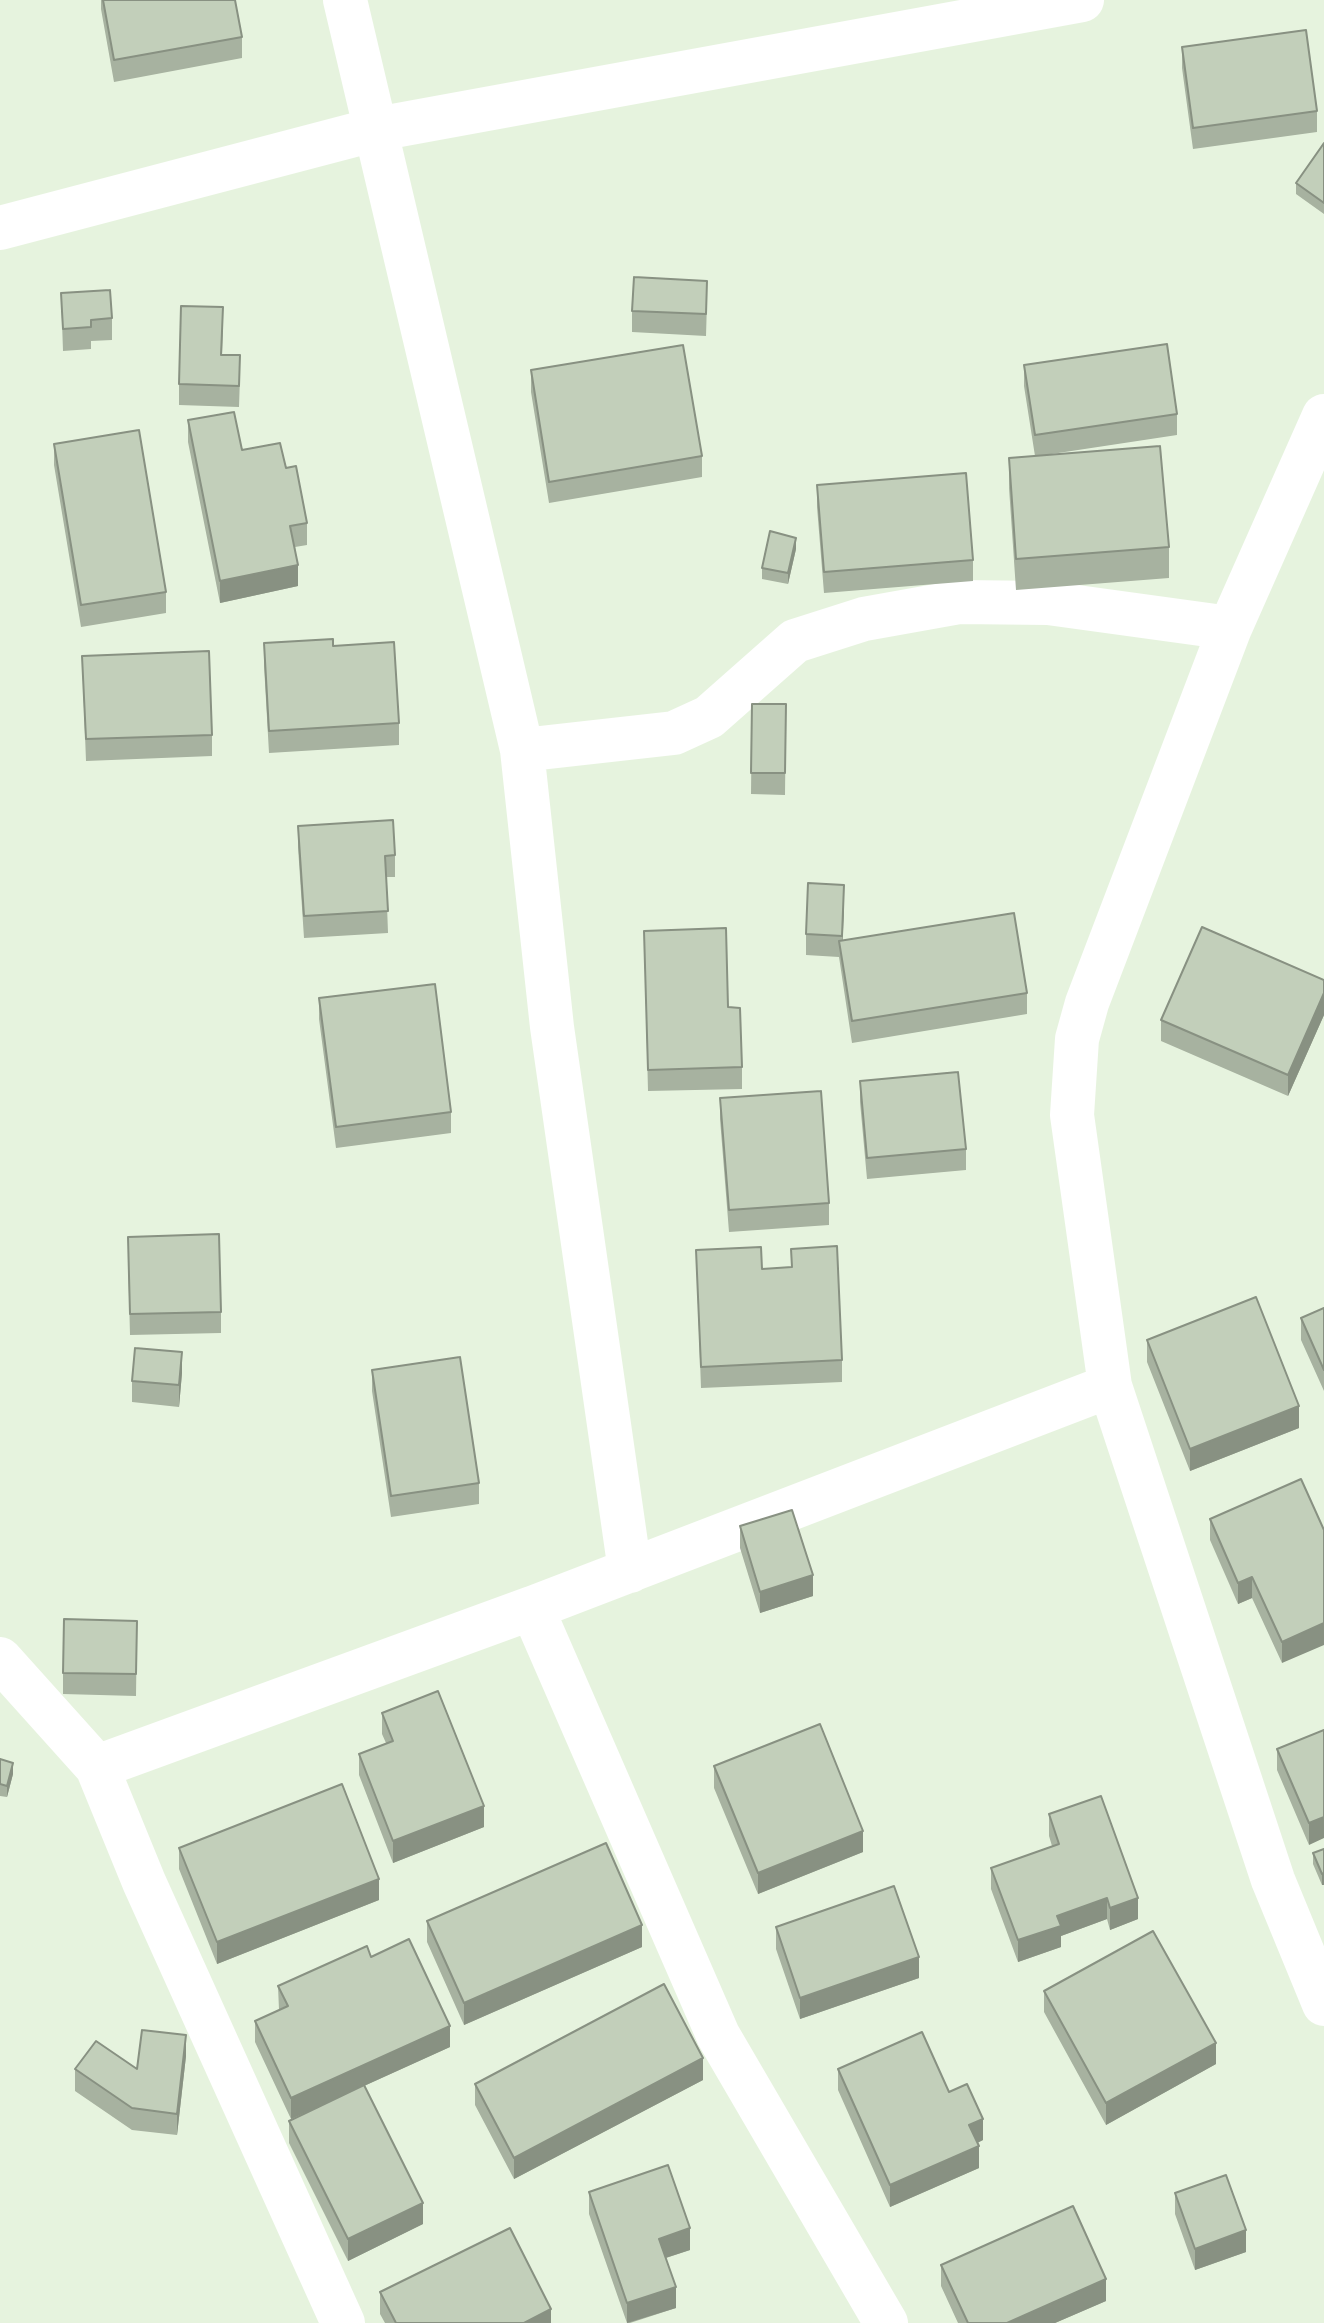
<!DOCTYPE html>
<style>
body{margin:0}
canvas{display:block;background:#e6f3de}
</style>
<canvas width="1324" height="2323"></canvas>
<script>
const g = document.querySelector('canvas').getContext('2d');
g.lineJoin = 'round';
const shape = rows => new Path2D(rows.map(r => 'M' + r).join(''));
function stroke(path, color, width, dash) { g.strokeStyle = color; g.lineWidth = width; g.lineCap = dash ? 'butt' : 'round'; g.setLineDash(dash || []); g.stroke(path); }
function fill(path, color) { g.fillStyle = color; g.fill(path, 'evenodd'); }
stroke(shape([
 [345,0,522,750,552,1027,630,1571],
 [0,228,377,129,1082,0],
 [1324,416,1230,628,1087,1003,1077,1039,1072,1115,1110,1386,1273,1880,1324,2004],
 [522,750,674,733,709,717,795,641,864,619,959,602,1048,603,1230,628],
 [0,1659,97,1767],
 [343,2323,144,1882,97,1767,532,1608],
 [886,2323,718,2035,532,1608,1110,1386]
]), '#fff', 44);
fill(shape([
 [101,0,235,0,242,37,242,58,114,82,101,9],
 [1182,47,1317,111,1317,132,1193,149,1182,68],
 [1324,143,1324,214,1296,194,1296,183],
 [61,293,112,318,112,340,91,341,91,349,63,351],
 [707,302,706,336,632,332,632,311],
 [223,328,222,355,240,377,239,407,179,405,179,384],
 [1024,365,1177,414,1177,435,1045,455,1169,547,1169,578,1016,590,1009,488,1009,458,1035,456,1024,386],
 [531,370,702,456,702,477,549,503,531,392],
 [188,420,242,450,286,468,307,523,307,545,295,547,298,586,220,603,188,442],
 [54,444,166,592,166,613,81,627,54,465],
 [817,485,973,560,973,581,824,593,817,507],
 [796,549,788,584,762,579,762,568],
 [264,643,333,646,399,723,399,745,269,753,264,665],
 [82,656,212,735,212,756,86,761],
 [752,704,786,704,785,795,751,794],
 [298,826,395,855,395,877,386,877,388,933,304,938,298,847],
 [844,907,842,941,1027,993,1027,1014,852,1043,839,957,806,955,806,934],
 [644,931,728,1007,742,1067,742,1089,648,1091],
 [1324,980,1324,1015,1288,1096,1161,1041,1161,1020],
 [319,998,451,1112,451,1133,336,1148,319,1019],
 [860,1081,966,1149,966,1170,867,1179,860,1102],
 [720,1098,829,1203,829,1225,729,1232,720,1119],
 [791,1249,842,1360,842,1382,701,1388,696,1250,762,1269,791,1267],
 [128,1258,221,1312,221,1333,130,1335],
 [1324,1308,1324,1391,1301,1340,1301,1318],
 [1147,1340,1299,1428,1190,1471,1147,1362],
 [372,1370,479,1483,479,1504,391,1517,372,1391],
 [182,1373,179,1407,132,1402,132,1381],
 [1301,1479,1282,1663,1252,1598,1238,1604,1210,1540,1210,1519],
 [740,1526,813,1596,760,1613,740,1548],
 [137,1621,136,1696,63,1694,63,1673],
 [382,1713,484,1827,393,1863,359,1775,359,1754,386,1743,382,1734],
 [1324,1730,1309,1845,1277,1770,1277,1749],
 [0,1759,13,1774,7,1797,0,1796],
 [714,1766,863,1852,758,1894,714,1788],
 [1049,1814,1138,1919,1110,1930,1107,1919,1061,1936,1061,1947,1018,1962,991,1889,991,1868,1052,1846,1049,1836],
 [179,1848,379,1900,217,1964,179,1869],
 [1324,1849,1322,1885,1313,1864,1313,1853],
 [427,1921,642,1947,464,2025,427,1942],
 [776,1927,919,1978,800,2019,776,1949],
 [371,1957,450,2047,364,2086,423,2224,348,2261,289,2143,289,2121,329,2102,291,2119,255,2042,255,2021,279,2010,278,1986],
 [1044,1991,1216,2064,1106,2125,1044,2012],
 [186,2056,177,2135,132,2130,75,2091,75,2069,137,2069],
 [838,2069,949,2092,983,2140,977,2143,979,2168,890,2207,838,2090],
 [703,2080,514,2179,475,2105,475,2084],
 [589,2192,690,2250,666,2258,676,2308,630,2323,627,2323,589,2214],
 [1175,2193,1246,2252,1195,2270,1175,2214],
 [941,2265,1106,2301,1055,2323,958,2323,941,2286],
 [380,2292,551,2323,385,2323,380,2314]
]), '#a7b2a0');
fill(shape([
 [796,538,796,549,788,584,788,573],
 [298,565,298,586,220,603,220,581],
 [844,885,844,907,842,957,842,936],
 [1324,993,1324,1015,1288,1096,1288,1075],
 [182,1352,182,1373,179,1407,179,1385],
 [1299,1406,1299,1428,1190,1471,1190,1449],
 [813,1575,813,1596,760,1613,760,1592],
 [1252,1577,1252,1598,1238,1604,1238,1583],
 [1324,1623,1324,1645,1282,1663,1282,1642],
 [13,1763,13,1774,7,1797,7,1786],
 [484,1806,484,1827,393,1863,393,1841],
 [1324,1817,1324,1838,1309,1845,1309,1823],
 [863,1831,863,1852,758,1894,758,1873],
 [1324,1873,1324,1885,1322,1885,1322,1874],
 [379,1879,379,1900,217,1964,217,1942],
 [1107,1898,1107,1919,1061,1936,1061,1947,1018,1962,1018,1940,1057,1916],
 [1138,1898,1138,1919,1110,1930,1110,1908],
 [642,1925,642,1947,464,2025,464,2003],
 [919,1957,919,1978,800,2019,800,1998],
 [450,2026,450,2047,291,2119,291,2098],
 [186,2035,186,2056,177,2135,177,2114],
 [1216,2043,1216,2064,1106,2125,1106,2103],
 [703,2058,703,2080,514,2179,514,2158],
 [983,2119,983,2140,969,2147,969,2125],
 [979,2146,979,2168,890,2207,890,2185],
 [423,2203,423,2224,348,2261,348,2239],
 [690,2228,690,2250,659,2260,659,2239],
 [1246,2230,1246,2252,1195,2270,1195,2249],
 [1106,2279,1106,2301,1055,2323,1007,2323],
 [676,2287,676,2308,627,2323,627,2303],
 [551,2309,551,2323,524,2323]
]), '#889182');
const building = shape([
 [103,0,235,0,242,37,114,60,103,0],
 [1306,30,1317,111,1193,128,1182,47,1306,30],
 [1324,143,1324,203,1296,183,1324,143],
 [634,277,707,281,706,314,632,311,634,277],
 [110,290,112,318,91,320,91,327,63,329,61,293,110,290],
 [181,306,223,307,221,355,240,355,239,386,179,384,181,306],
 [1167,344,1177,414,1035,435,1024,365,1167,344],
 [683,345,702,456,549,482,531,370,683,345],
 [234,412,242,450,280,443,286,468,296,466,307,523,290,526,298,565,220,581,188,420,234,412],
 [139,430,166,592,81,605,54,444,139,430],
 [1160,446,1169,547,1016,559,1009,458,1160,446],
 [966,473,973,560,824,572,817,485,966,473],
 [770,531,796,538,788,573,762,568,770,531],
 [333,639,333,646,394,642,399,723,269,731,264,643,333,639],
 [209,651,212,735,86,739,82,656,209,651],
 [752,704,786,704,785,773,751,773,752,704],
 [393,820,395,855,385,856,388,911,304,916,298,826,393,820],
 [808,883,844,885,842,936,806,934,808,883],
 [1014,913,1027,993,852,1021,839,941,1014,913],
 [1202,927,1324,980,1324,993,1288,1075,1161,1020,1202,927],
 [726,928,728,1007,740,1008,742,1067,648,1070,644,931,726,928],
 [435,984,451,1112,336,1127,319,998,435,984],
 [958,1072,966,1149,867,1158,860,1081,958,1072],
 [821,1091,829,1203,729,1210,720,1098,821,1091],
 [219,1234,221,1312,130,1314,128,1237,219,1234],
 [837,1246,842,1360,701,1367,696,1250,761,1247,762,1269,792,1267,791,1249,837,1246],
 [1256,1297,1299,1406,1190,1449,1147,1340,1256,1297],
 [1324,1308,1324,1370,1301,1318,1324,1308],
 [135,1348,182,1352,179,1385,132,1381,135,1348],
 [460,1357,479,1483,391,1496,372,1370,460,1357],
 [1301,1479,1324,1530,1324,1623,1282,1642,1252,1577,1238,1583,1210,1519,1301,1479],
 [792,1510,813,1575,760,1592,740,1526,792,1510],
 [64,1619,137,1621,136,1674,63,1673,64,1619],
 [438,1691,484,1806,393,1841,359,1754,393,1741,382,1713,438,1691],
 [820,1724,863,1831,758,1873,714,1766,820,1724],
 [1324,1730,1324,1817,1309,1823,1277,1749,1324,1730],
 [0,1759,13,1763,7,1786,0,1784,0,1759],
 [342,1784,379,1879,217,1942,179,1848,342,1784],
 [1101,1796,1138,1898,1110,1908,1107,1898,1057,1916,1061,1926,1018,1940,991,1868,1059,1844,1049,1814,1101,1796],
 [606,1843,642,1925,464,2003,427,1921,606,1843],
 [1324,1849,1324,1873,1322,1874,1313,1853,1324,1849],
 [894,1886,919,1957,800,1998,776,1927,894,1886],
 [1153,1931,1216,2043,1106,2103,1044,1991,1153,1931],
 [409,1939,450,2026,291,2098,255,2021,288,2006,278,1986,367,1946,371,1957,409,1939],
 [664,1984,703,2058,514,2158,475,2084,664,1984],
 [142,2030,186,2035,177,2114,132,2108,75,2069,96,2041,137,2069,142,2030],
 [922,2032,949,2092,967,2084,983,2119,969,2125,979,2146,890,2185,838,2069,922,2032],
 [364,2085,423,2203,348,2239,289,2121,364,2085],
 [668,2165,690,2228,659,2239,676,2287,627,2303,589,2192,668,2165],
 [1226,2175,1246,2230,1195,2249,1175,2193,1226,2175],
 [1073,2206,1106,2279,1007,2323,968,2323,941,2265,1073,2206],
 [510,2228,551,2309,524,2323,396,2323,380,2292,510,2228]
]);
fill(building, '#c2cfba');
stroke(building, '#889182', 2);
</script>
